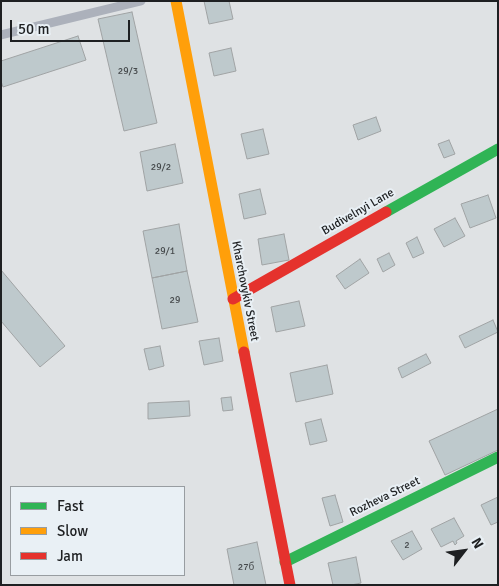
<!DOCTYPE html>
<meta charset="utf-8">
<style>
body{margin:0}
#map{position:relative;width:499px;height:586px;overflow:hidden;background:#dfe2e4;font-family:Signika,sans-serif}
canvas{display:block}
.frame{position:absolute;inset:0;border:2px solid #1e2022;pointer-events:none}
.legend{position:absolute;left:10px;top:486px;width:175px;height:90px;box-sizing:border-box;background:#e9f0f5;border:1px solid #989da1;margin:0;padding:6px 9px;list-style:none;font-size:15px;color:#1e2022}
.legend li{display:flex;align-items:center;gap:10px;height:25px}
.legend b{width:25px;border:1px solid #989da1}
.north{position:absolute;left:439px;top:526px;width:50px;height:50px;-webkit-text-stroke:4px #e9f0f5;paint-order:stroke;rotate:60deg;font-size:14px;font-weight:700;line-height:20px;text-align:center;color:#1e2022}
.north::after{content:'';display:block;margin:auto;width:18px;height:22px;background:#1e2022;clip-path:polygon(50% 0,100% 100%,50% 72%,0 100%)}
.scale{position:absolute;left:10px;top:20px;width:120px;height:22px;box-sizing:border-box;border:2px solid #1e2022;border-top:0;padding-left:6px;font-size:15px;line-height:18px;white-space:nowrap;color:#1e2022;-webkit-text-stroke:4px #e9f0f5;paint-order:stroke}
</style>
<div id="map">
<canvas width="499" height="586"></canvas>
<div class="frame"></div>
<ul class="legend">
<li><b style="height:6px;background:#30b455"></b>Fast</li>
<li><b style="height:6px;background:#ff9f0a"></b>Slow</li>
<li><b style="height:6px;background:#e5322d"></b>Jam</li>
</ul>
<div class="north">N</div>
<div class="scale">50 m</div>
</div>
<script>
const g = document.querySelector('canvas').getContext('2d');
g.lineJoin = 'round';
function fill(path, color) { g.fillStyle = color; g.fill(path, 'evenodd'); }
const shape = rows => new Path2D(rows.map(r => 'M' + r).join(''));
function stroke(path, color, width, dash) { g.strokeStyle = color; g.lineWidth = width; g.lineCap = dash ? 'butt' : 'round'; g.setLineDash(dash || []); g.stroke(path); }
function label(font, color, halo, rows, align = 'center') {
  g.font = font + ' Signika,sans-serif'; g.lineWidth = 4; g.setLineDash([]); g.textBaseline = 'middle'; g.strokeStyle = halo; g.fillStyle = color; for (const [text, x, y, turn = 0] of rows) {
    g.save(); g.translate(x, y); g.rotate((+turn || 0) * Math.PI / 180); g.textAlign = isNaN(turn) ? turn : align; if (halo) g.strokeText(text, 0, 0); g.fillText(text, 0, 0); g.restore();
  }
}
const building = shape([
 [204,1,229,1,233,19,209,24,204,1],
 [132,12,157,123,124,131,98,19,132,12],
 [78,36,86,60,3,87,1,81,1,61,78,36],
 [231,48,236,71,214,76,209,53,231,48],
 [376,117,381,131,358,140,353,125,376,117],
 [263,129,269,154,247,159,241,134,263,129],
 [449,140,455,154,444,158,438,144,449,140],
 [175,144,183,183,147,191,140,152,175,144],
 [260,189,266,214,244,219,239,194,260,189],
 [488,195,496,218,470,228,461,204,488,195],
 [455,218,465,236,444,247,434,229,455,218],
 [179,224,187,271,152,278,143,231,179,224],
 [284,234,289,260,262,265,258,239,284,234],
 [417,237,424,253,413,258,406,243,417,237],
 [389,253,395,265,383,272,377,259,389,253],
 [360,259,369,273,345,289,336,276,360,259],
 [1,270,65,346,40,367,1,321,1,270],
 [187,271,198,322,162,329,152,278,187,271],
 [299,301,305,326,276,332,271,307,299,301],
 [493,320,498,332,465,348,459,336,493,320],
 [219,338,223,361,204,365,199,341,219,338],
 [160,346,164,366,149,370,144,349,160,346],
 [426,354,431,363,402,378,398,368,426,354],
 [327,365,333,394,296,402,290,373,327,365],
 [231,397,233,410,223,411,221,398,231,397],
 [189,401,190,416,148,419,148,403,189,401],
 [498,409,498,450,445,475,429,441,498,409],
 [321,419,327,441,310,445,305,423,321,419],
 [335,495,343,522,330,526,322,498,335,495],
 [498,497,498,522,491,525,481,505,498,497],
 [454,518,464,536,456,541,457,543,455,545,453,541,441,547,431,529,454,518],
 [412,531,422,549,403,560,391,541,412,531],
 [257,542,266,585,234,585,227,549,257,542],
 [356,557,361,583,351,585,333,585,328,563,356,557]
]);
fill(building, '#bec9cc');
stroke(building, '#a0a3a4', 1);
stroke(shape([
 [1,35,141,1]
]), '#acb1bb', 9);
stroke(shape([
 [386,212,498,149],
 [285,562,498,457]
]), '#30b455', 11);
stroke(shape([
 [176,1,244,352]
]), '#ff9f0a', 11);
stroke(shape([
 [233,299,386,212],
 [244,352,290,585]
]), '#e5322d', 11);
label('10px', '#464a4c', null, [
 ["29/3",128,71],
 ["29/2",161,167],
 ["29/1",165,251],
 ["29",175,300],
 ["2",407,545],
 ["27б",246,567]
]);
label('12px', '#1e2022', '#e9f0f5', [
 ["Budivelnyi Lane",358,212,-30],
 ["Kharchovykiv Street",245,291,79],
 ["Rozheva Street",385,497,-26]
]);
</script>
